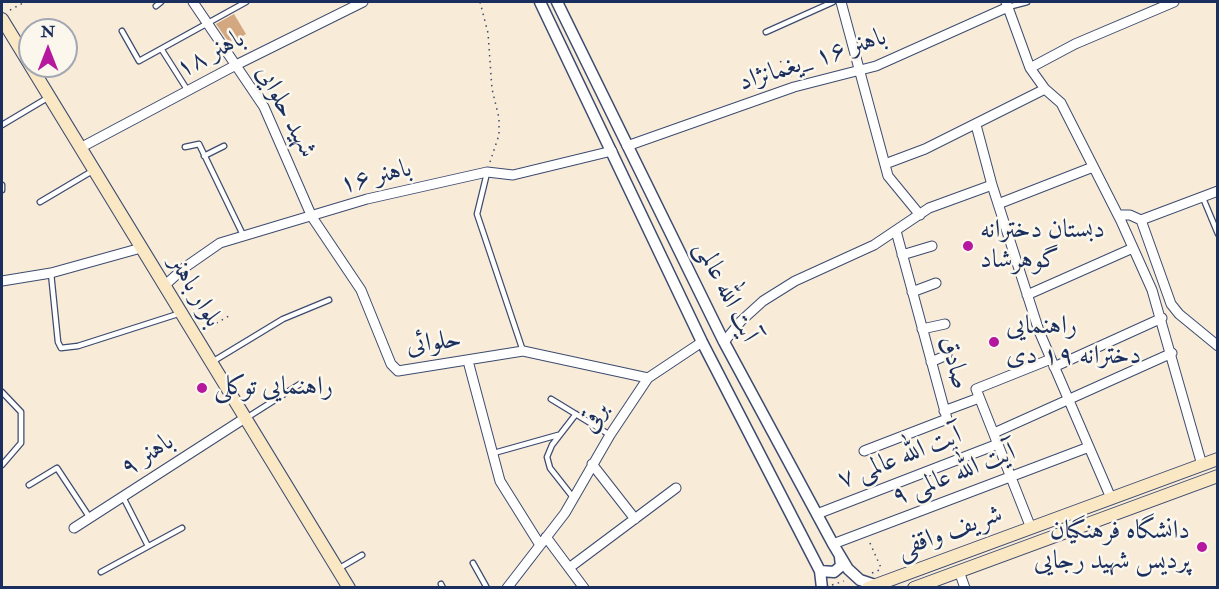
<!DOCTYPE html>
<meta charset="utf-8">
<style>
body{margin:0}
#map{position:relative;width:1219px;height:589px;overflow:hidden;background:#f8ebd8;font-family:"IM FELL Double Pica",serif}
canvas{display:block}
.frame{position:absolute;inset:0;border:3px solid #1b2f5e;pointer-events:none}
.north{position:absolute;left:18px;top:18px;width:60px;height:60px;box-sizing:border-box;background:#fbf7ec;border:2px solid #a1a7b3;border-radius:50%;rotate:0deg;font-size:16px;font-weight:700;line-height:24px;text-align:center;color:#1b2f5e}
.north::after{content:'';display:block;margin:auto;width:21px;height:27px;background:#b5179e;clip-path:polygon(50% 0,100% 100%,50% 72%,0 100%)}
</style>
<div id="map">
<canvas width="1219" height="589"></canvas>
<div class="frame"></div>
<div class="north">N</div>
</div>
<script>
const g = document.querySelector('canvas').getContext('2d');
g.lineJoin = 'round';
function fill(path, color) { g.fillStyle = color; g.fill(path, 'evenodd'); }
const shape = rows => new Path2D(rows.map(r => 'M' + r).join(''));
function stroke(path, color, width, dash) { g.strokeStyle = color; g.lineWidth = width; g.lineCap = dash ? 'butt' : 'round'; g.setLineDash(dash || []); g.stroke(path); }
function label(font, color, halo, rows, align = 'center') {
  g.font = font + ' "IM FELL Double Pica",Amiri,serif'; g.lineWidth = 5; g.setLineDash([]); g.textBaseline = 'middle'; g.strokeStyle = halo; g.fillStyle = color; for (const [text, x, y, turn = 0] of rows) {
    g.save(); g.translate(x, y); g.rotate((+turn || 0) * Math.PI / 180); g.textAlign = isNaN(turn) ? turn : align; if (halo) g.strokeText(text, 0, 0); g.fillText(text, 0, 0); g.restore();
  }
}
fill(shape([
 [234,14,246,34,230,44,216,24]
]), '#d3a77f');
const service = shape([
 [156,6,161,2],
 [1008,7,1027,2],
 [122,31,139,61,246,2],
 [766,32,833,2],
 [162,50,188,91],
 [2,125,49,97],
 [185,147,199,144,244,237],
 [204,156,224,146],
 [487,173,477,214,523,351],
 [2,185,2,190],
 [1203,198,1218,234],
 [40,202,94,170],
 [51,273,58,342,61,348,78,346,181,313],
 [212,362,283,319,329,300],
 [2,392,21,412,21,443,2,465],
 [551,399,610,435],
 [248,417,300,384],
 [494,453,558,435],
 [29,485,57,468,90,518],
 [572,496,550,468,547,457,552,445,576,414],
 [123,497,148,546],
 [473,563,487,588],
 [338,569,362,555],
 [101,572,182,528],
 [441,584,443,588]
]);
const minor = shape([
 [193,2,264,107,312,217,361,290,391,364,398,371,523,351,648,378],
 [841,2,888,176,920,215],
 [1006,2,1030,68,1045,89,1061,103,1121,221,1152,290,1202,465],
 [1030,68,1075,44,1174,2],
 [976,125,992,185,1039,331,1111,498],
 [627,146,794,87,876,66,1008,7],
 [80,148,236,65,363,2],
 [885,164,925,149,1045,89],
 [998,204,1093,167],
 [1118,215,1130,215,1141,220,1171,304,1179,314,1218,346],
 [1141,220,1218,191],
 [902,255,932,246],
 [2,281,51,273,141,248],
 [164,286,184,268,220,243,367,199,487,172,513,175,612,151],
 [912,292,936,283],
 [1027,295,1133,248],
 [922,329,945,324],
 [724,342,741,321,763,301,795,281,874,245,929,208,992,185],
 [468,361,500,481,540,545],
 [931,362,947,355],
 [1054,367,1162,318],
 [944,411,979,398],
 [994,433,1172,353],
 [864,451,947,419,896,231],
 [592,464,635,519],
 [817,514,998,444],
 [74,528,245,418],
 [1031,528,976,389,1051,359],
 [546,537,584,588],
 [833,544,1089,447],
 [569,568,676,488],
 [959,571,965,588],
 [507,588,565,513,610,435,648,378,702,342]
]);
const tertiary = shape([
 [540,2,702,342,820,571,822,588],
 [557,2,724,342,833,544,848,569,860,580,875,585],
 [820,571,834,572,841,566,840,557]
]);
const secondary = shape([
 [2,19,349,588],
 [868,588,1218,459],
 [914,588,1218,476]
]);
stroke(service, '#3c4b70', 7);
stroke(minor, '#3c4b70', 11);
stroke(tertiary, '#3c4b70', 13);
stroke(secondary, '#3c4b70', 14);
stroke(shape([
 [480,2,488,33,492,89,499,118,499,135,490,162],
 [10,10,25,2],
 [780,62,787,59,792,78],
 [206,329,229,316],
 [870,543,882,570],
 [872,573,882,569],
 [832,585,844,581]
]), '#3c4b70', 1.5, [1.5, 4.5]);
stroke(service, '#fff', 4.5);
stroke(minor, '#fff', 9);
stroke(tertiary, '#fff', 10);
stroke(secondary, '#fae7c3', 12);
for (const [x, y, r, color] of [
 [968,246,6,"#b5179e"],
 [994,342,6,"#b5179e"],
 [202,388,6,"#b5179e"],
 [1202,547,6,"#b5179e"]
]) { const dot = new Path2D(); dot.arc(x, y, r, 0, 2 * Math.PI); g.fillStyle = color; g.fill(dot); stroke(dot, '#fbf7ec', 2); }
label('26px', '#1b2f5e', '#fbf7ec', [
 ["باهنر ۱۸",211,55,-28],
 ["باهنر ۱۶ _یغمانژاد",813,61,-18],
 ["شهید حلوایی",285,112,62],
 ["باهنر ۱۶",376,178,-14],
 ["بلوار باهنر",194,292,59],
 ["آیت الله عالمی",725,292,63],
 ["حلوائی",434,344,-7],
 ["صادق",953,363,75],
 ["برقی",596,418,-57],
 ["باهنر ۹",148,456,-33],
 ["آیت الله عالمی ۷",900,459,-21],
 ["آیت الله عالمی ۹",954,476,-21],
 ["شریف واقفی",950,533,-20]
]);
label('26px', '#1b2f5e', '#fbf7ec', [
 ["دبستان دخترانه",980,231],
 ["گوهرشاد",980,261],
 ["راهنمایی",1006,327],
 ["دخترانه ۱۹ دی",1006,357],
 ["راهنمایی توکلی",214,388],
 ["دانشگاه فرهنگیان",1190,532,"right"],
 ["پردیس شهید رجایی",1190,562,"right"]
], 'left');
</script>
